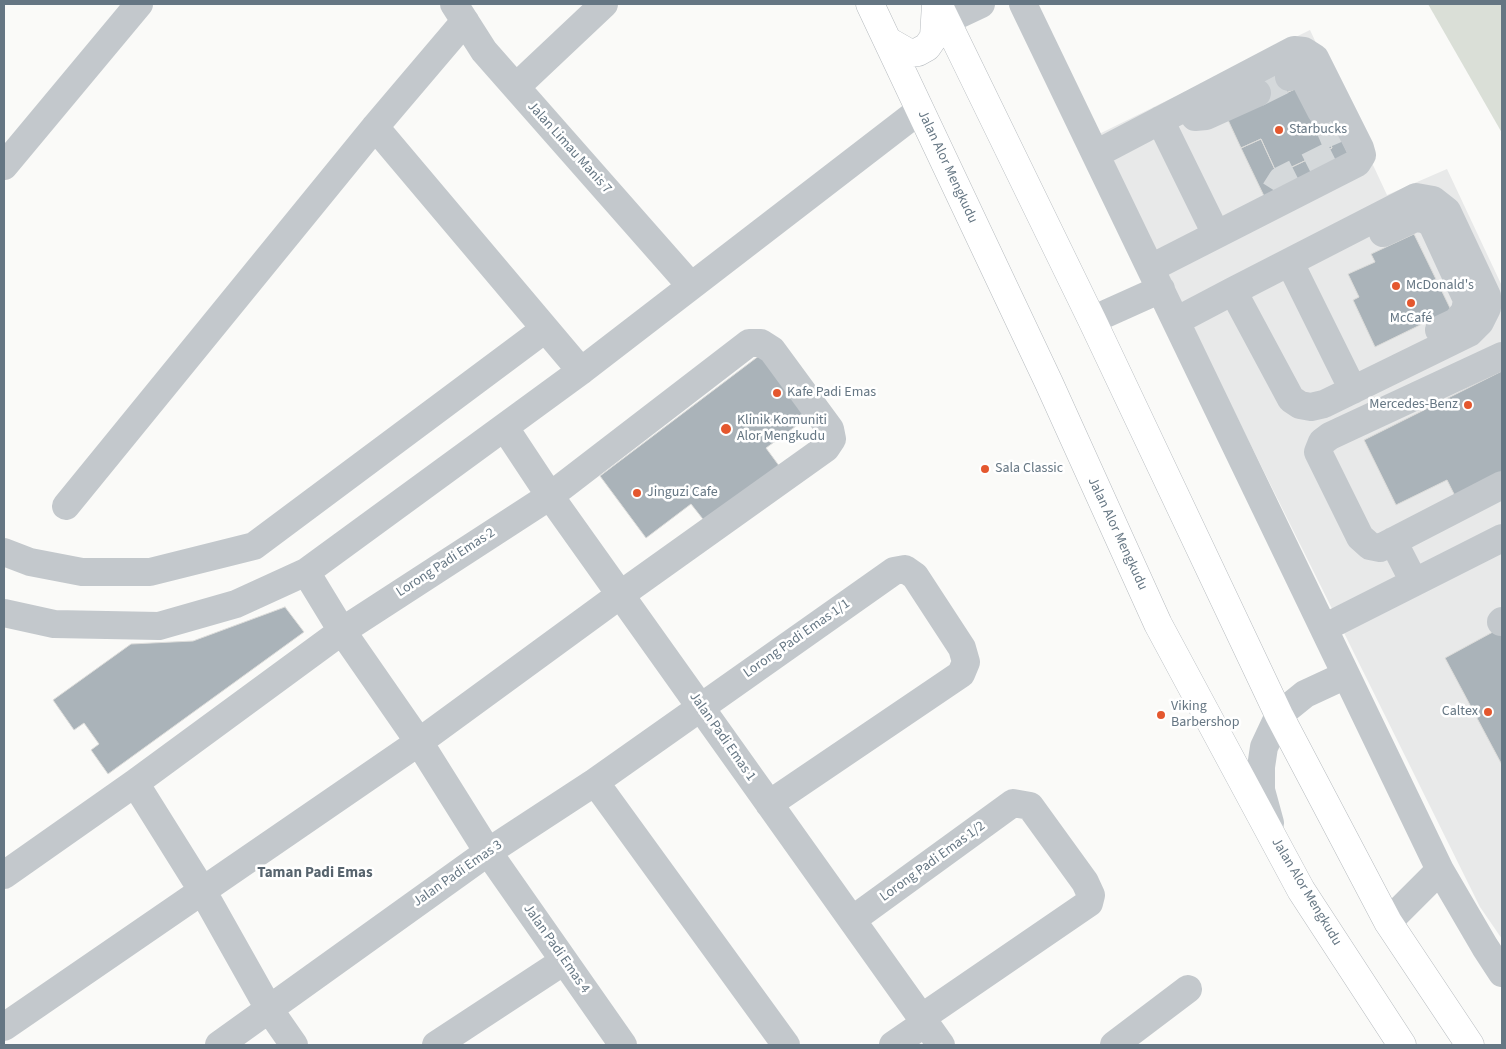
<!DOCTYPE html>
<meta charset="utf-8">
<style>
body{margin:0}
#map{position:relative;width:1506px;height:1049px;overflow:hidden;background:#fafaf8;font-family:"Source Sans 3",sans-serif}
canvas{display:block}
.frame{position:absolute;inset:0;border:5px solid #657683;pointer-events:none}
</style>
<div id="map">
<canvas width="1506" height="1049"></canvas>
<div class="frame"></div>
</div>
<script>
const g = document.querySelector('canvas').getContext('2d');
g.lineJoin = 'round';
function fill(path, color) { g.fillStyle = color; g.fill(path, 'evenodd'); }
const shape = rows => new Path2D(rows.map(r => 'M' + r).join(''));
function stroke(path, color, width, dash) { g.strokeStyle = color; g.lineWidth = width; g.lineCap = dash ? 'butt' : 'round'; g.setLineDash(dash || []); g.stroke(path); }
function label(font, color, halo, rows, align = 'center') {
  g.font = font + ' "Source Sans 3",sans-serif'; g.lineWidth = 5; g.setLineDash([]); g.textBaseline = 'middle'; g.strokeStyle = halo; g.fillStyle = color; for (const [text, x, y, turn = 0] of rows) {
    g.save(); g.translate(x, y); g.rotate((+turn || 0) * Math.PI / 180); g.textAlign = isNaN(turn) ? turn : align; if (halo) g.strokeText(text, 0, 0); g.fillText(text, 0, 0); g.restore();
  }
}
fill(shape([
 [1310,30,1387,195,1447,169,1502,286,1502,939,1480,907,1097,135]
]), '#e8e9e9');
fill(shape([
 [1428,4,1502,4,1502,133]
]), '#dadfd7');
const building = shape([
 [1284,67,1295,89,1262,104,1251,83,1284,67],
 [1303,85,1332,148,1277,174,1261,139,1241,148,1228,120,1303,85],
 [1331,117,1349,156,1264,196,1241,148,1261,139,1277,174,1332,148,1320,122,1331,117],
 [1414,234,1451,310,1375,347,1353,300,1359,297,1348,274,1375,262,1371,254,1414,234],
 [768,349,815,412,766,448,780,467,706,523,691,504,646,538,600,476,768,349],
 [1502,371,1502,475,1456,498,1447,480,1396,505,1364,440,1502,371],
 [285,607,304,632,108,774,91,750,99,744,84,723,74,730,53,700,131,644,193,641,285,607],
 [1502,627,1502,765,1445,658,1502,627]
]);
fill(building, '#aab3b9');
stroke(building, '#dcdcda', 1);
stroke(shape([
 [1257,93,1289,77],
 [1275,191,1282,180,1338,152,1338,147,1326,119]
]), '#d5d9db', 28, [28, 14]);
const major = shape([
 [870,4,1049,383,1158,624,1301,890,1402,1045],
 [938,4,1092,320,1279,715,1388,922,1470,1045],
 [888,41,909,53,918,52,927,47,934,37,936,4]
]);
stroke(major, '#b5babe', 29);
stroke(shape([
 [454,4,484,51,691,286],
 [1023,4,1440,870,1485,947,1502,973],
 [947,20,981,4],
 [1289,77,1295,74,1304,78,1321,111],
 [516,87,604,4],
 [1195,117,1206,116,1257,93],
 [1160,120,1216,234],
 [375,127,581,371],
 [1096,154,1294,50,1304,51,1315,58,1360,148,1362,155,1357,163,1151,268],
 [4,166,139,4],
 [1383,233,1415,218,1424,219,1432,224,1467,300,1465,311,1456,322,1439,330],
 [1290,263,1353,390],
 [1092,320,1161,289],
 [1176,321,1233,291,1416,197,1433,200,1447,211,1487,296,1487,308,1480,322,1469,333,1324,404,1311,407,1300,405,1291,399,1233,291],
 [1502,356,1330,436,1322,442,1318,452,1360,537,1370,546,1380,548,1502,485],
 [505,428,550,496,941,1045],
 [66,506,375,127,465,21],
 [1393,541,1414,582],
 [4,552,30,562,82,572,150,572,254,546,545,329],
 [306,572,342,631,419,742,488,852,623,1045],
 [4,613,54,624,159,626,236,604,306,572,581,371,920,110],
 [1501,622,1502,621],
 [1324,628,1502,538],
 [595,782,786,1045],
 [135,783,202,890,269,1009,294,1045],
 [1270,823,1261,790,1261,767,1264,747,1279,715,1305,694,1346,675],
 [4,875,135,783,342,631,550,496,749,343,761,343,772,350,830,429,832,439,826,448,620,595,419,742,4,1027],
 [852,920,1013,803,1030,806,1085,882,1091,895,1089,903,921,1018],
 [1388,922,1440,870],
 [219,1045,488,852,595,782,894,571,905,569,915,576,962,648,966,662,961,674,769,804],
 [436,1045,564,961],
 [893,1045,925,1023],
 [1114,1045,1188,989]
]), '#c3c8cc', 28);
stroke(major, '#fff', 28);
for (const [x, y, r, color] of [
 [1279,130,5,"#e4572e"],
 [1396,286,5,"#e4572e"],
 [1411,303,5,"#e4572e"],
 [777,393,5,"#e4572e"],
 [1468,405,5,"#e4572e"],
 [726,429,6,"#e4572e"],
 [985,469,5,"#e4572e"],
 [637,493,5,"#e4572e"],
 [1488,712,5,"#e4572e"],
 [1161,715,5,"#e4572e"]
]) { const dot = new Path2D(); dot.arc(x, y, r, 0, 2 * Math.PI); g.fillStyle = color; g.fill(dot); stroke(dot, '#fff', 2); }
label('14px', '#657683', '#fff', [
 ["Starbucks",1289,130],
 ["McDonald's",1406,286],
 ["McCafé",1411,319,"center"],
 ["Kafe Padi Emas",787,393],
 ["Mercedes-Benz",1458,405,"right"],
 ["Klinik Komuniti",737,421],
 ["Alor Mengkudu",737,437],
 ["Sala Classic",995,469],
 ["Jinguzi Cafe",647,493],
 ["Viking",1171,707],
 ["Barbershop",1171,723],
 ["Caltex",1478,712,"right"]
], 'left');
label('14px', '#657683', '#fff', [
 ["Jalan Limau Manis 7",569,148,48],
 ["Jalan Alor Mengkudu",947,167,65],
 ["Jalan Alor Mengkudu",1117,534,65],
 ["Lorong Padi Emas 2",446,563,-33],
 ["Lorong Padi Emas 1/1",797,639,-35],
 ["Jalan Padi Emas 1",722,737,55],
 ["Lorong Padi Emas 1/2",933,862,-36],
 ["Jalan Padi Emas 3",458,874,-35],
 ["Jalan Alor Mengkudu",1306,892,59],
 ["Jalan Padi Emas 4",556,949,55]
]);
label('bold 15px', '#57646e', '#fff', [
 ["Taman Padi Emas",315,874]
]);
</script>
